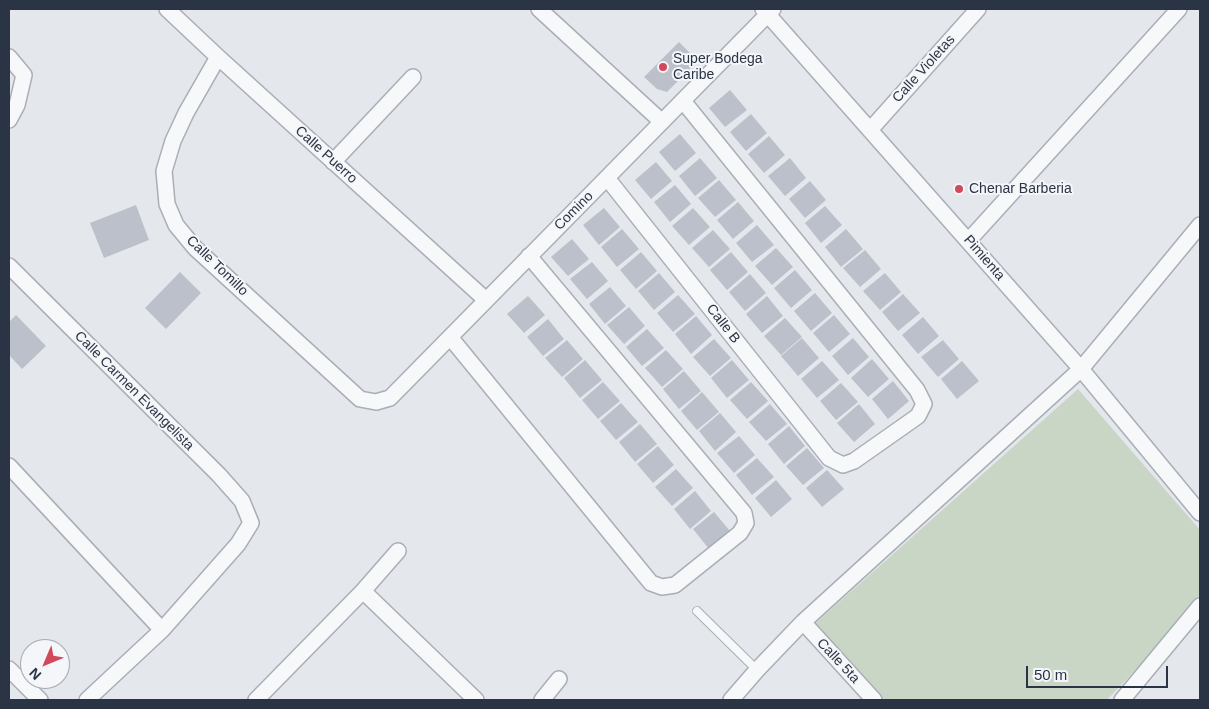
<!DOCTYPE html>
<style>
body{margin:0}
#map{position:relative;width:1209px;height:709px;overflow:hidden;background:#e4e7ec;font-family:Helvetica,sans-serif}
canvas{display:block}
.frame{position:absolute;inset:0;border:10px solid #2b3445;pointer-events:none}
.north{position:absolute;left:20px;top:639px;width:50px;height:50px;box-sizing:border-box;background:#f4f6f9;border:1px solid #a4a8b1;border-radius:50%;rotate:225deg;font-size:14px;font-weight:700;line-height:20px;text-align:center;color:#2b3445}
.north::after{content:'';display:block;margin:auto;width:18px;height:22px;background:#d1495b;clip-path:polygon(50% 0,100% 100%,50% 72%,0 100%)}
.scale{position:absolute;left:1026px;top:666px;width:142px;height:22px;box-sizing:border-box;border:2px solid #2b3445;border-top:0;padding-left:6px;font-size:15px;line-height:18px;white-space:nowrap;color:#2b3445;-webkit-text-stroke:4px #f4f6f9;paint-order:stroke}
</style>
<div id="map">
<canvas width="1209" height="709"></canvas>
<div class="frame"></div>
<div class="north">N</div>
<div class="scale">50 m</div>
</div>
<script>
const g = document.querySelector('canvas').getContext('2d');
g.lineJoin = 'round';
function fill(path, color) { g.fillStyle = color; g.fill(path, 'evenodd'); }
const shape = rows => new Path2D(rows.map(r => 'M' + r).join(''));
function stroke(path, color, width, dash) { g.strokeStyle = color; g.lineWidth = width; g.lineCap = dash ? 'butt' : 'round'; g.setLineDash(dash || []); g.stroke(path); }
function label(font, color, halo, rows, align = 'center') {
  g.font = font + ' Helvetica,sans-serif'; g.lineWidth = 4; g.setLineDash([]); g.textBaseline = 'middle'; g.strokeStyle = halo; g.fillStyle = color; for (const [text, x, y, turn = 0] of rows) {
    g.save(); g.translate(x, y); g.rotate((+turn || 0) * Math.PI / 180); g.textAlign = isNaN(turn) ? turn : align; if (halo) g.strokeText(text, 0, 0); g.fillText(text, 0, 0); g.restore();
  }
}
fill(shape([
 [1078,389,1200,530,1200,601,1107,700,881,700,809,629]
]), '#c9d6c5');
fill(shape([
 [679,42,698,61,667,92,657,89,644,77],
 [730,90,747,110,725,127,709,108],
 [751,114,767,133,746,151,730,132],
 [680,134,696,153,675,171,659,152],
 [769,136,785,155,764,173,748,154],
 [700,158,717,178,695,196,679,176],
 [790,158,806,178,785,196,768,176],
 [656,162,672,181,651,199,635,180],
 [719,180,736,200,715,217,698,198],
 [810,181,826,200,805,218,789,199],
 [675,185,691,204,670,222,654,202],
 [738,202,754,221,733,239,717,220],
 [136,205,149,240,104,258,90,223],
 [825,206,842,225,821,243,805,223],
 [604,208,620,227,599,245,583,225],
 [693,208,710,227,689,245,672,226],
 [757,225,774,245,752,262,736,243],
 [622,229,639,249,617,267,601,247],
 [846,229,863,249,841,267,825,247],
 [713,230,730,249,709,267,692,248],
 [572,239,589,259,568,276,551,257],
 [776,248,793,267,772,285,755,266],
 [865,250,881,269,860,287,843,268],
 [641,252,657,271,636,289,620,270],
 [731,252,748,272,727,290,710,270],
 [592,262,608,281,587,299,570,279],
 [795,270,812,290,791,308,774,288],
 [180,272,201,293,166,329,145,308],
 [659,273,675,292,654,310,638,291],
 [885,273,901,292,880,310,863,291],
 [750,274,766,293,745,311,729,292],
 [610,287,626,306,605,324,589,304],
 [815,293,832,313,811,331,794,311],
 [903,294,920,313,898,331,882,312],
 [678,295,695,314,673,332,657,313],
 [528,296,545,315,524,333,507,314],
 [767,296,783,316,762,333,746,314],
 [629,307,645,326,624,344,607,325],
 [16,315,46,346,22,369,9,355,9,322],
 [834,315,850,334,829,352,813,333],
 [696,316,712,335,691,354,675,334],
 [923,317,939,336,918,354,902,335],
 [785,318,802,337,781,355,764,336],
 [548,319,564,339,543,356,527,337],
 [647,329,664,348,642,366,626,347],
 [802,338,819,358,798,376,781,356],
 [853,338,869,357,848,375,832,356],
 [714,339,731,358,710,376,693,357],
 [567,340,583,359,562,377,545,358],
 [943,340,959,359,938,377,921,357],
 [666,350,683,369,662,387,645,368],
 [872,359,889,379,868,397,851,378],
 [585,360,602,380,580,398,564,378],
 [732,360,749,380,727,398,711,378],
 [822,361,839,380,817,398,801,379],
 [962,361,979,381,957,399,941,379],
 [684,371,701,391,679,409,663,389],
 [893,381,909,401,888,419,872,399],
 [603,382,620,401,598,419,582,400],
 [751,382,768,401,747,419,730,400],
 [841,383,858,402,836,420,820,401],
 [702,392,719,412,697,430,681,411],
 [621,403,638,422,616,440,600,421],
 [770,404,787,424,766,441,749,422],
 [859,404,875,424,854,442,837,423],
 [720,413,736,432,715,451,699,431],
 [640,424,657,444,635,462,619,442],
 [789,426,805,446,784,464,768,444],
 [739,436,755,455,734,473,717,453],
 [658,446,674,465,653,483,637,464],
 [807,448,824,468,803,485,786,466],
 [757,458,774,477,752,495,736,475],
 [676,469,693,488,672,506,655,487],
 [827,470,844,489,822,507,806,488],
 [776,480,792,499,771,517,755,498],
 [695,491,711,511,690,529,674,509],
 [714,512,730,531,709,549,693,529]
]), '#bbc0ca');
const lane = shape([
 [697,611,757,670]
]);
const street = shape([
 [167,9,218,57,486,300],
 [539,9,662,122],
 [763,9,1081,369,1200,513],
 [9,57,24,75,17,105,9,120],
 [218,57,186,113,173,141,164,171,167,204,176,225,195,248,360,399,376,402,390,398,773,9],
 [870,130,978,9],
 [333,162,413,77],
 [607,178,829,458,843,465,854,461,918,416,924,404,917,390,683,101],
 [969,240,1179,9],
 [9,266,219,475,242,501,251,523,238,544,162,630,87,700],
 [450,337,651,583,662,587,675,585,740,533,746,523,744,513,529,256],
 [9,466,162,630],
 [363,591,476,700],
 [803,622,874,700],
 [9,669,40,700],
 [256,700,363,591,398,551],
 [542,700,559,679],
 [731,700,757,670,803,622,1081,369,1200,225],
 [1122,700,1200,606]
]);
stroke(lane, '#a9aeb7', 10);
stroke(street, '#a9aeb7', 18);
stroke(lane, '#f7f8fa', 8);
stroke(street, '#f7f8fa', 15);
for (const [x, y, r, color] of [
 [663,67,5,"#d1495b"],
 [959,189,5,"#d1495b"]
]) { const dot = new Path2D(); dot.arc(x, y, r, 0, 2 * Math.PI); g.fillStyle = color; g.fill(dot); stroke(dot, '#f4f6f9', 2); }
label('14px', '#2b3445', '#f4f6f9', [
 ["Super Bodega",673,59],
 ["Caribe",673,75],
 ["Chenar Barberia",969,189]
], 'left');
label('14px', '#2b3445', '#f4f6f9', [
 ["Calle Violetas",924,69,-48],
 ["Calle Puerro",326,155,42],
 ["Comino",574,211,-45],
 ["Pimienta",984,258,49],
 ["Calle Tomillo",217,266,44],
 ["Calle B",723,324,52],
 ["Calle Carmen Evangelista",134,391,45],
 ["Calle 5ta",838,661,47]
]);
</script>
